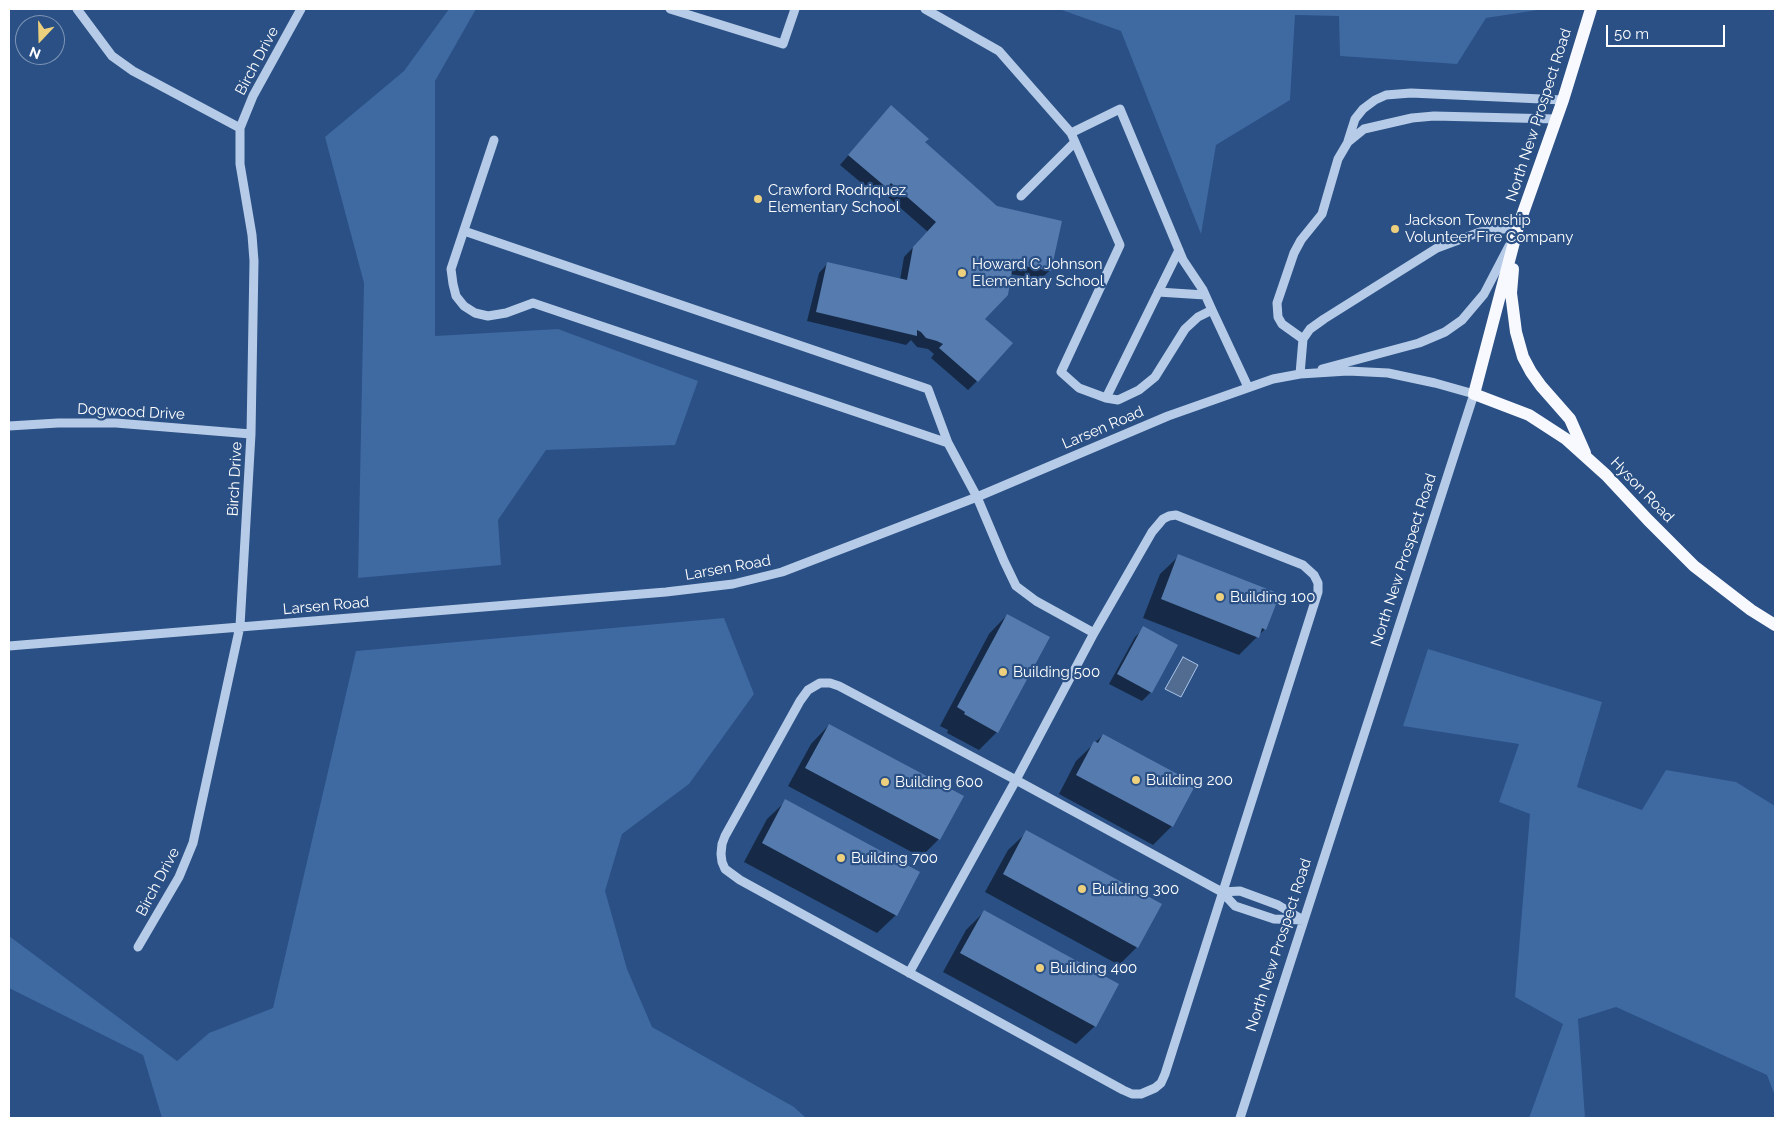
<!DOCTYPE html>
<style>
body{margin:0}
#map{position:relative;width:1784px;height:1127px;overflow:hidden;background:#2a5085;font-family:Raleway,sans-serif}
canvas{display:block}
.frame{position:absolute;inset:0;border:10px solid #fff;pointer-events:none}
.north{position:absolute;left:15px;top:15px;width:50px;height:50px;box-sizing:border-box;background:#2a5085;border:1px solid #7f96b6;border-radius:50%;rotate:201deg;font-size:14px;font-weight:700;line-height:20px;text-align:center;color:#fff}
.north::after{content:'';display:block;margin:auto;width:18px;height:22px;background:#edd07d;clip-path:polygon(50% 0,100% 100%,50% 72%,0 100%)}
.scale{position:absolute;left:1606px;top:25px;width:119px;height:22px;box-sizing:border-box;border:2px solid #fff;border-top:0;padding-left:6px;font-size:15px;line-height:18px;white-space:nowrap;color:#fff;-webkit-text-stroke:4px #2a5085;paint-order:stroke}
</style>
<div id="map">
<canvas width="1784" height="1127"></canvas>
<div class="frame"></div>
<div class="north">N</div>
<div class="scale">50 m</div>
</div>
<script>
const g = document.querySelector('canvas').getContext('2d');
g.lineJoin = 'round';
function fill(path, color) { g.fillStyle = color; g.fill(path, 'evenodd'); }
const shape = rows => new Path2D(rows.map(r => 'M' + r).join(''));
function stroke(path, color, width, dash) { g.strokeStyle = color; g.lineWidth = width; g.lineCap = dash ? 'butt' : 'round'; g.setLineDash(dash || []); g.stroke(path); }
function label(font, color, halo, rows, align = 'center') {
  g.font = font + ' Raleway,sans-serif'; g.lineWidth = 4.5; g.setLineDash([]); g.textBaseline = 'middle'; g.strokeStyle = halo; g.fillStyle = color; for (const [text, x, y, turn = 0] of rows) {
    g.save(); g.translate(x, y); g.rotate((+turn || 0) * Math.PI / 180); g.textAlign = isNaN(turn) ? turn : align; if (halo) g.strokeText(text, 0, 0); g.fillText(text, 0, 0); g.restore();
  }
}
fill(shape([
 [449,9,476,9,435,81,435,336,558,329,698,381,675,445,546,450,498,520,501,565,358,578,364,283,325,137,404,71],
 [1059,9,1544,9,1486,18,1457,64,1340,56,1339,16,1295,15,1290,100,1216,145,1201,234,1121,31],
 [724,618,754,694,689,784,622,834,605,891,627,969,652,1027,794,1107,806,1118,162,1118,143,1055,9,988,9,936,177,1061,209,1033,273,1008,356,651],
 [1428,649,1602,702,1577,787,1642,810,1666,770,1736,782,1775,806,1775,1096,1767,1075,1616,1007,1578,1019,1585,1118,1529,1118,1563,1024,1515,997,1530,814,1499,802,1519,744,1403,726]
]), '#3f69a1');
const water = shape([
 [1183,657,1198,665,1181,697,1165,689,1183,657]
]);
fill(water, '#516b91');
stroke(water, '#aac5e7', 1);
fill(shape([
 [882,116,923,143,1050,270,1041,279,1010,274,984,319,977,381,968,390,931,358,934,354,928,349,917,347,911,340,906,345,807,321,819,273,828,263,900,280,904,257,928,232,881,191,877,196,840,165],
 [1179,556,1265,629,1239,655,1143,618,1160,574],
 [1007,615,997,732,979,750,947,733,948,730,940,726,989,634],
 [1144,628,1176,646,1151,692,1142,701,1109,684,1135,637],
 [829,725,939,839,921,857,788,786,811,744],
 [1103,735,1194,785,1172,826,1153,845,1059,794,1076,761],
 [786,801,896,915,877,933,744,862,767,819],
 [1027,832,1137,947,1119,965,985,892,1008,850],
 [984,912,1095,1026,1076,1044,943,972,966,930]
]), '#0007');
fill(shape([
 [891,105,929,139,925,142,997,206,1062,221,1051,271,1013,264,1008,295,985,319,1013,343,978,382,939,348,943,344,937,341,926,338,921,332,917,330,917,336,816,312,827,262,907,280,913,247,936,222,891,183,887,188,848,155],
 [1178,554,1280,594,1266,630,1262,628,1259,638,1161,599],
 [1007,614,1050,637,998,733,964,714,965,712,957,707],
 [1143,626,1178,645,1152,693,1117,674],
 [829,724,964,796,940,840,805,768],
 [1103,734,1196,784,1173,827,1076,775,1094,741,1098,743],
 [785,799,920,872,897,916,762,843],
 [1026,830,1162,904,1138,948,1003,874],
 [984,910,1119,984,1096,1027,960,953]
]), '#567bae');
stroke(shape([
 [77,9,112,56,133,71,240,128],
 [670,9,783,44,795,9],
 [925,9,999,51,1071,133],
 [494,140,451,269,453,284,456,296,464,306,475,313,488,316,506,313,533,303,948,443,977,497,1004,561,1016,586,1036,601,1094,633],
 [1348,141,1355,119,1363,109,1375,100,1386,95,1411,93,1563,100],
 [1021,196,1075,142],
 [464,231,928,389,948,443],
 [1158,292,1205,295],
 [1212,310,1198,317,1185,329,1155,377,1139,390,1118,400,1106,398,1079,388,1061,372,1120,245,1071,133,1120,109,1183,260,1203,290,1212,310,1248,387],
 [1303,339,1282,324,1278,317,1277,303,1294,253,1301,240,1322,214,1338,159,1348,142,1364,129,1412,118,1434,116,1556,119],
 [1322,369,1419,343,1445,332,1462,320,1484,294,1509,246],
 [1300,374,1303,339,1310,329,1324,319,1437,248,1480,232,1518,227],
 [1106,398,1179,250],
 [9,426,58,423,116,423,251,434],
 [1176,515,1303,565,1314,575,1318,583,1318,592,1165,1074,1161,1083,1155,1088,1141,1094,1132,1094,1123,1090,740,880,725,869,722,862,721,854,722,844,725,836,800,701,808,690,820,683,830,683,839,686,1016,780,1094,633,1152,532,1163,519,1169,516,1176,515],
 [9,646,666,592,733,584,782,572,977,497,1168,416,1273,379,1300,374,1348,371,1388,373,1435,383,1474,394,1240,1118],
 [1222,892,1240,891,1278,905,1303,920],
 [138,947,179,877,193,843,240,626,251,434,254,261,252,235,240,164,240,128,253,96,301,9],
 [909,973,1016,780,1222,892,1235,906,1274,919,1304,920]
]), '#b6cbe7', 9);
stroke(shape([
 [1591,9,1563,100,1518,227,1474,394,1529,415,1566,439,1606,475,1648,520,1694,566,1751,610,1775,625],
 [1513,269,1511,293,1516,332,1523,357,1531,372,1541,386,1570,419,1585,453]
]), '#f7f9fe', 12);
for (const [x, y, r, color] of [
 [758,199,5,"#edd07d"],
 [1395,229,5,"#edd07d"],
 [962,273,5,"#edd07d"],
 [1220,597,5,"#edd07d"],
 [1003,672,5,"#edd07d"],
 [1136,780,5,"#edd07d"],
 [885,782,5,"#edd07d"],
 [841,858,5,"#edd07d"],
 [1082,889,5,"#edd07d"],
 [1040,968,5,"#edd07d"]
]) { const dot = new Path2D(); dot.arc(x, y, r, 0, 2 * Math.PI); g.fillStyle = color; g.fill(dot); stroke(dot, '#2a5085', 2); }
label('15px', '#fff', '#2a5085', [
 ["Birch Drive",257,61,-62],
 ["North New Prospect Road",1539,115,-72],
 ["Dogwood Drive",131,412,3],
 ["Larsen Road",1103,428,-23],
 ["Birch Drive",235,479,-87],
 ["Hyson Road",1642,490,46],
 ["North New Prospect Road",1404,560,-72],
 ["Larsen Road",728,568,-10],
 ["Larsen Road",326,606,-5],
 ["Birch Drive",158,882,-62],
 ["North New Prospect Road",1279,945,-72]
]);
label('15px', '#fff', '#2a5085', [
 ["Crawford Rodriquez",768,190],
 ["Elementary School",768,207],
 ["Jackson Township",1405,220],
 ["Volunteer Fire Company",1405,237],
 ["Howard C Johnson",972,264],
 ["Elementary School",972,281],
 ["Building 100",1230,597],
 ["Building 500",1013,672],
 ["Building 200",1146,780],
 ["Building 600",895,782],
 ["Building 700",851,858],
 ["Building 300",1092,889],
 ["Building 400",1050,968]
], 'left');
</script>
